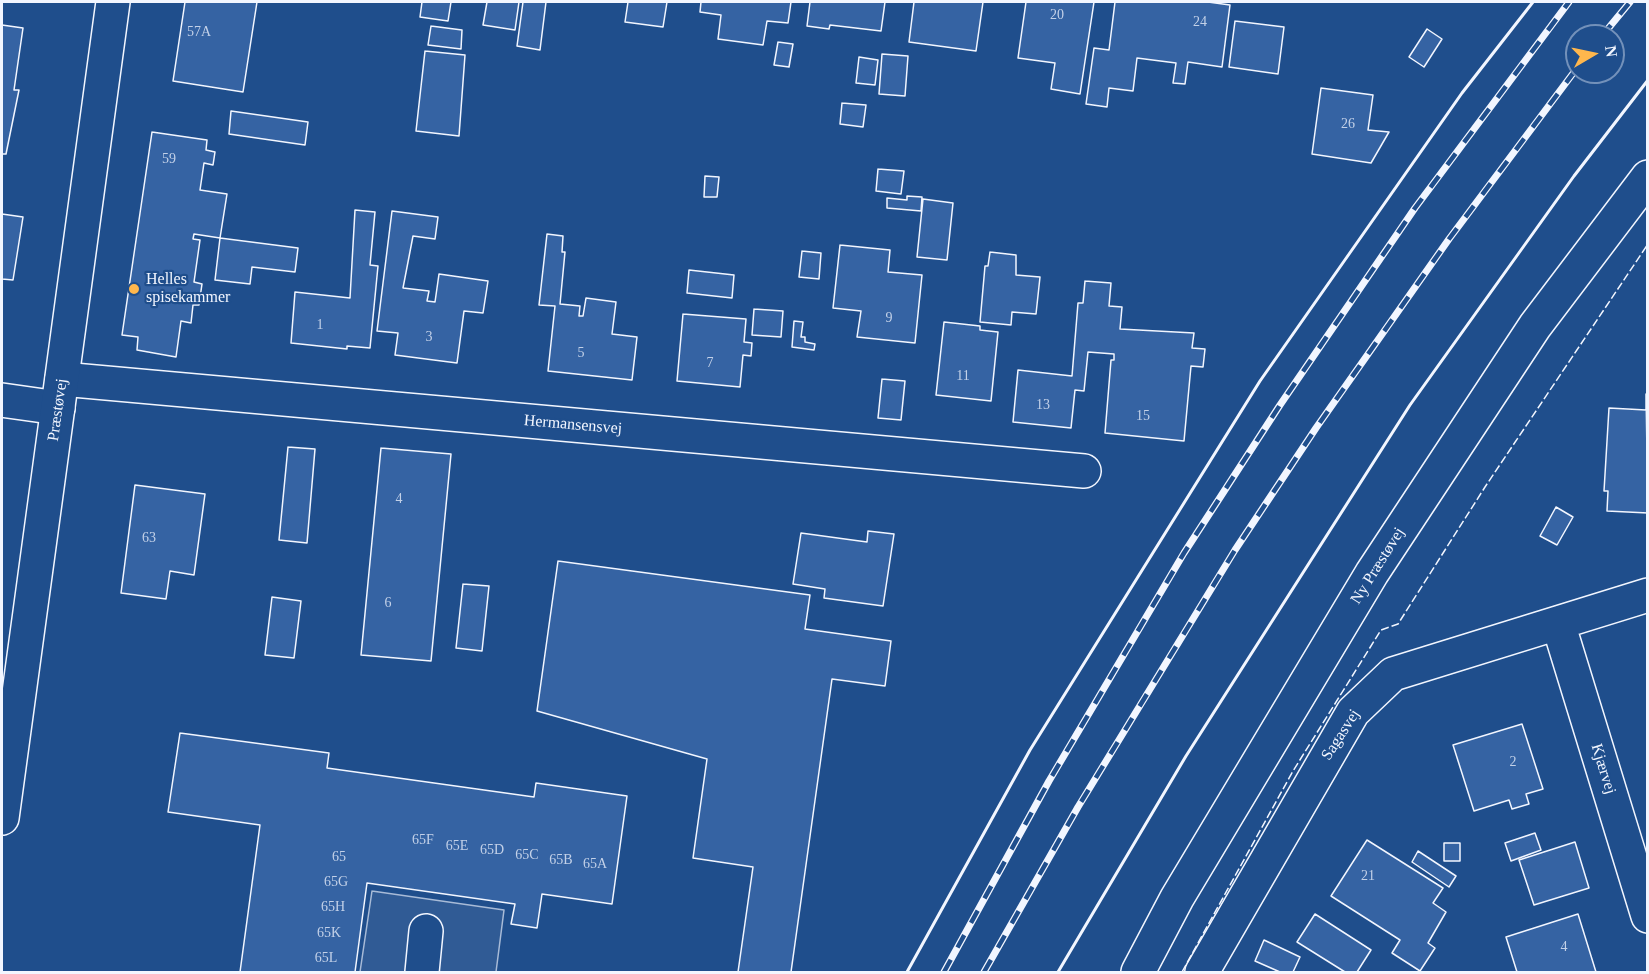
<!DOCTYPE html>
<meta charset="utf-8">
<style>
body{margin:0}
#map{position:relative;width:1649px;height:974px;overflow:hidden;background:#1f4e8c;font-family:"Times New Roman",serif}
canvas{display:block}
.frame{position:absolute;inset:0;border:3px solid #f2f6ff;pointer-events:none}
.north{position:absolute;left:1565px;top:24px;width:60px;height:60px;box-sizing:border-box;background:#1f4e8c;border:2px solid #7391ba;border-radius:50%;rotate:81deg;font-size:16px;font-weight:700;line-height:24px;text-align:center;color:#f2f6ff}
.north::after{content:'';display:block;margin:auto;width:21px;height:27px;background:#ffb74d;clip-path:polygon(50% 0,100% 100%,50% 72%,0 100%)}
</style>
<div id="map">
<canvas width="1649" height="974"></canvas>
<div class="frame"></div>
<div class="north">N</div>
</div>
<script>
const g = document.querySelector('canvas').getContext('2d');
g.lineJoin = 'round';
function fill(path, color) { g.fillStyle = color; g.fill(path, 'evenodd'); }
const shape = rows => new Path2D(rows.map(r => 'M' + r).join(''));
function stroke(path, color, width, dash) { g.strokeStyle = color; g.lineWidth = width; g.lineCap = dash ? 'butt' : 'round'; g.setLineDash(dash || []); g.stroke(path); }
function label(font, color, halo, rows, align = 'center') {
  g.font = font + ' "Times New Roman",serif'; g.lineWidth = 4.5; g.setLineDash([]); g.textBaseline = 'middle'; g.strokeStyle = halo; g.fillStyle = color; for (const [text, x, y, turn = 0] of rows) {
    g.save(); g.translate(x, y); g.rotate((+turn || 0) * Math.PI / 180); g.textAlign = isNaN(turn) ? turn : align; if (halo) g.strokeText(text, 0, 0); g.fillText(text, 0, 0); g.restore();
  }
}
const parking = shape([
 [372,891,504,910,496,972,360,972,372,891]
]);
fill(parking, '#305b95');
stroke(parking, '#a8bbd7', 1.5);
const building = shape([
 [185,2,257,2,243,92,173,81,185,2],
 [422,2,451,2,448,21,420,17,422,2],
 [487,2,519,2,515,30,483,25,487,2],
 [523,2,546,2,540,50,517,46,523,2],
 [628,2,667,2,663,27,625,22,628,2],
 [701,2,791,2,788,23,767,21,763,45,718,39,721,15,700,12,701,2],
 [810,2,885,2,881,31,830,25,829,29,807,26,810,2],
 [914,2,983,2,976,51,909,42,914,2],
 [1026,2,1094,2,1080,94,1051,89,1055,63,1018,58,1026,2],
 [1115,2,1208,2,1230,5,1222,67,1188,62,1185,84,1173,83,1176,63,1137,58,1133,91,1109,88,1107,107,1086,104,1094,48,1109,50,1115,2],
 [1235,21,1284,27,1278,74,1229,67,1235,21],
 [2,25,23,28,14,90,19,90,6,154,2,154,2,25],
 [431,26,462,30,461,49,428,45,431,26],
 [1427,29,1442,39,1424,67,1409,57,1427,29],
 [778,42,793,44,789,67,774,65,778,42],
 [425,51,465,55,459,136,416,131,425,51],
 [882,54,908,56,905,96,879,94,882,54],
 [859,57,878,60,875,85,856,83,859,57],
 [1321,88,1373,95,1368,130,1389,132,1371,163,1312,154,1321,88],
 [842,103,866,105,863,127,840,124,842,103],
 [231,111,308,122,305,145,229,134,231,111],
 [152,132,207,140,206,150,215,152,213,165,204,163,200,190,227,194,220,238,194,234,193,239,200,240,194,282,202,284,199,305,193,305,191,323,181,321,176,357,137,350,138,337,122,335,152,132],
 [878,169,904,171,901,194,876,191,878,169],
 [705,176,719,177,717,197,704,197,705,176],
 [907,196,922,197,921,211,887,208,887,198,907,200,907,196],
 [923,199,953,203,947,260,917,257,923,199],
 [355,210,375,212,370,265,378,266,370,348,347,346,347,349,291,343,295,292,350,298,355,210],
 [392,211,438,217,435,239,413,236,403,288,429,291,427,301,435,302,439,274,488,281,483,313,464,311,457,363,395,355,398,333,377,331,392,211],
 [2,214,23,217,13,280,2,279,2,214],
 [547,234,563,236,562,252,565,252,560,304,580,306,579,316,583,316,586,298,616,302,612,334,637,337,632,380,548,371,555,306,539,305,547,234],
 [220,238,298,248,295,272,252,267,250,284,215,280,220,238],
 [840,245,890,250,888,272,922,275,915,343,857,337,861,311,833,308,840,245],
 [802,251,821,253,819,279,799,277,802,251],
 [990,252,1016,255,1016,275,1040,277,1036,314,1012,312,1011,325,980,322,985,266,988,266,990,252],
 [689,270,734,275,732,298,687,293,689,270],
 [1085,281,1111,283,1109,306,1122,307,1120,329,1194,333,1192,348,1205,349,1203,367,1191,366,1184,441,1105,433,1111,360,1114,360,1114,354,1088,352,1084,391,1075,390,1071,428,1013,422,1018,370,1072,376,1078,303,1083,303,1085,281],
 [754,309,783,311,781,337,752,335,754,309],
 [683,314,746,319,744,342,752,343,751,356,743,355,740,387,677,381,683,314],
 [794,321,803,322,801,337,805,337,805,342,815,344,814,350,792,347,794,321],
 [944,322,980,326,980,330,998,332,991,401,936,395,944,322],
 [882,379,905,381,901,420,878,418,882,379],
 [1646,394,1648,513,1607,511,1608,491,1604,491,1609,408,1646,410,1646,394],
 [288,447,315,449,307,543,279,540,288,447],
 [381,448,451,454,431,661,361,655,381,448],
 [135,485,205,494,194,575,170,571,166,599,121,593,135,485],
 [1556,507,1573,517,1557,545,1540,536,1556,507],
 [868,531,894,534,883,606,824,598,825,589,793,584,801,533,867,542,868,531],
 [558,561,810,595,805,629,891,641,885,686,832,679,791,972,738,972,753,867,693,858,707,759,537,711,558,561],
 [463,584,489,586,482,651,456,648,463,584],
 [272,597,301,601,294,658,265,655,272,597],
 [1522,724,1543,789,1526,794,1529,804,1512,809,1509,800,1474,811,1453,745,1522,724],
 [180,733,329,753,327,768,534,797,536,783,627,796,612,904,542,894,537,928,511,924,515,904,367,883,355,972,240,972,260,825,168,812,180,733],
 [1535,833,1541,850,1511,861,1505,843,1535,833],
 [1367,840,1443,888,1433,903,1446,912,1428,943,1435,948,1420,971,1392,953,1400,940,1331,896,1367,840],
 [1575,842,1589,888,1534,905,1519,860,1575,842],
 [1444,843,1460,843,1460,861,1444,861,1444,843],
 [1418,851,1456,876,1449,887,1412,862,1418,851],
 [1315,914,1371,950,1357,972,1345,972,1297,942,1315,914],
 [1578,914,1596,972,1517,972,1506,937,1578,914],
 [1264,940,1300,957,1293,972,1280,972,1255,961,1264,940]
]);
fill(building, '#3563a3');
stroke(building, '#f2f6ff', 1.5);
const street = shape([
 [62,379,1084,471],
 [2,400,58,408],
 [1558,623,1648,916],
 [422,972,426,931],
 [1202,972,1353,712,1393,674,1648,595]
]);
const secondary = shape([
 [2,818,113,2],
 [1138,972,1177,898,1372,573,1535,326,1648,177]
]);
stroke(street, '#f2f6ff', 36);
stroke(secondary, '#f2f6ff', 36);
stroke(street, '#1f4e8c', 33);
stroke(secondary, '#1f4e8c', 33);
const rail = shape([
 [1602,36,1630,2],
 [944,972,1049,781,1184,553,1280,405,1415,208,1569,2],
 [984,972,1078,807,1235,550,1316,428,1449,239,1577,68]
]);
stroke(rail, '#f2f6ff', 7);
stroke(rail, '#1f4e8c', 4.5, [14]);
stroke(shape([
 [1182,972,1293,771,1381,630,1398,624,1485,487,1648,244]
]), '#f2f6ff', 1.5, [8, 3]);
stroke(shape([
 [907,972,1030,750,1260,381,1462,93,1533,2],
 [1058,972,1186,756,1410,405,1574,176,1648,80]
]), '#f2f6ff', 3);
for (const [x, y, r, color] of [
 [134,289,6,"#ffb74d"]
]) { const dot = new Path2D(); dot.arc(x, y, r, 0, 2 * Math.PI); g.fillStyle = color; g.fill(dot); stroke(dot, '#1f4e8c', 2); }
label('14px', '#c3d1e8', null, [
 ["20",1057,15],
 ["24",1200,22],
 ["57A",199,32],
 ["26",1348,124],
 ["59",169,159],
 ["9",889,318],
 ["1",320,325],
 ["3",429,337],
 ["5",581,353],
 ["7",710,363],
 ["11",963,376],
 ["13",1043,405],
 ["15",1143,416],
 ["4",399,499],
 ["63",149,538],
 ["6",388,603],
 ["2",1513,762],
 ["65F",423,840],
 ["65E",457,846],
 ["65D",492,850],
 ["65C",527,855],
 ["65",339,857],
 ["65B",561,860],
 ["65A",595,864],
 ["21",1368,876],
 ["65G",336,882],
 ["65H",333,907],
 ["65K",329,933],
 ["4",1564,947],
 ["65L",326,958]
]);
label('16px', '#f2f6ff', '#1f4e8c', [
 ["Helles",146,280],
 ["spisekammer",146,298]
], 'left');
label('16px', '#f2f6ff', '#1f4e8c', [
 ["Præstøvej",58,410,-82],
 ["Hermansensvej",573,425,5],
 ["Ny Præstøvej",1378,566,-58],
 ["Sagasvej",1341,735,-57],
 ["Kjærvej",1603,769,73]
]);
</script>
